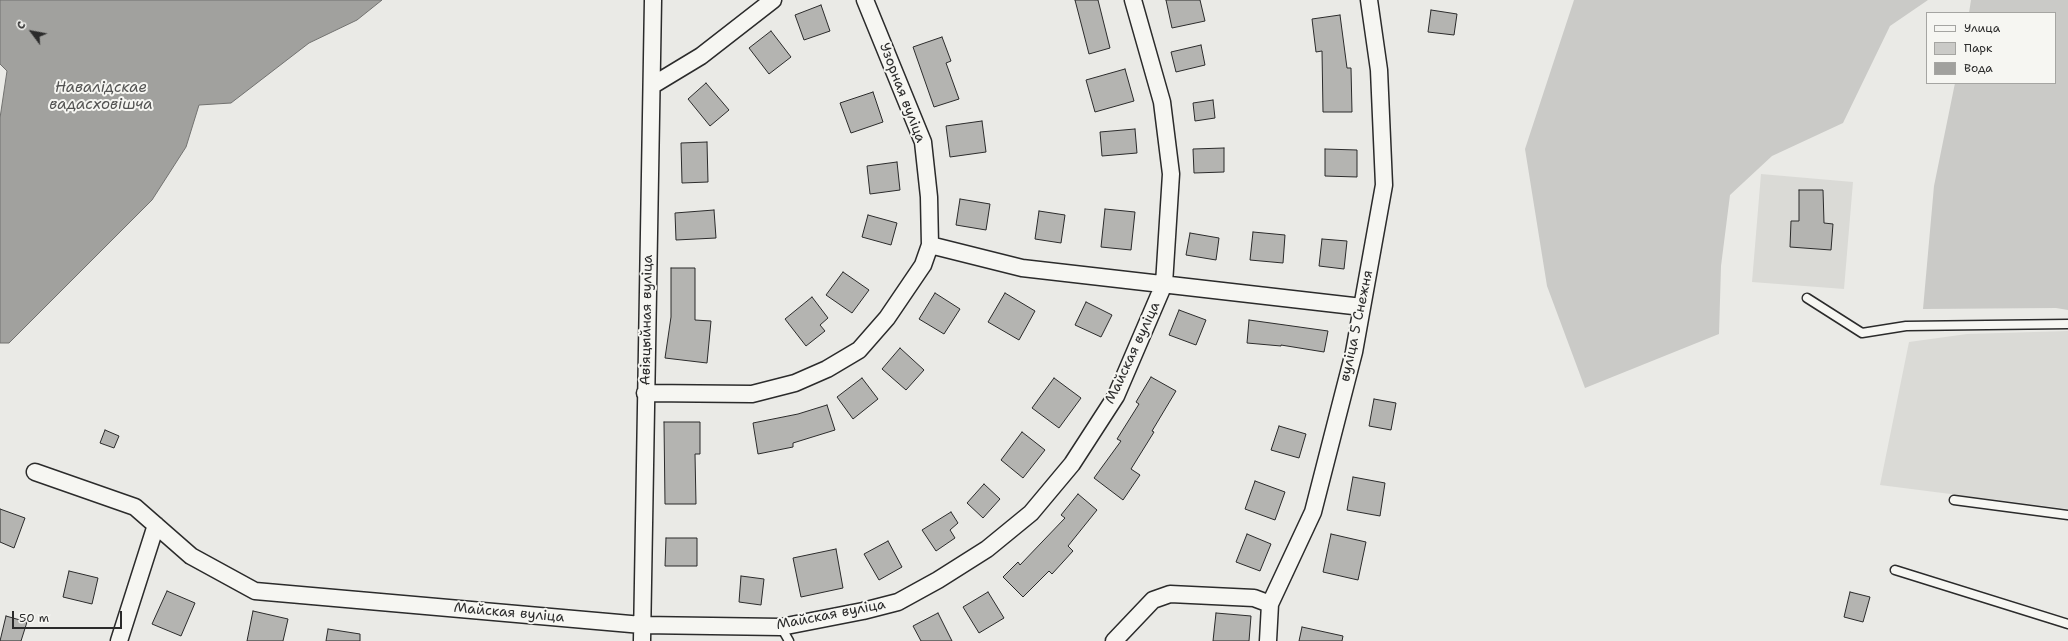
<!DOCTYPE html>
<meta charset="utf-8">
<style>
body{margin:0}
#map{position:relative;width:2068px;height:641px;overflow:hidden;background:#eaeae6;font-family:"Shantell Sans",sans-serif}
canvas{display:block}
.legend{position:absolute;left:1926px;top:12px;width:130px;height:72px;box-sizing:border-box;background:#f6f6f2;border:1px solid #a5a5a2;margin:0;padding:5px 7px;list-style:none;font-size:12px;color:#2b2b2b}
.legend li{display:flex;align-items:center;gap:8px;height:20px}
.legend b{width:20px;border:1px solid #a5a5a2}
.north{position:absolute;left:12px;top:12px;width:40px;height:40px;-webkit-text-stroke:3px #f6f6f2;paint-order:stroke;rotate:302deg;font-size:11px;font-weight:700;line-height:16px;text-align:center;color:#2b2b2b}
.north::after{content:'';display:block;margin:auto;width:14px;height:18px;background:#2b2b2b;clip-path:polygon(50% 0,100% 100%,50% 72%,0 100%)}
.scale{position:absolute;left:12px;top:611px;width:110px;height:18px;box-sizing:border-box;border:2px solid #2b2b2b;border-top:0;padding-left:5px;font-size:12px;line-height:14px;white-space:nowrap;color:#2b2b2b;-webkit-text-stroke:3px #f6f6f2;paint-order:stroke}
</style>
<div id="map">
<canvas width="2068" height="641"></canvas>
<ul class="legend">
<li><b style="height:5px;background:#f6f6f2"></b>Улица</li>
<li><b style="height:11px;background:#cacac7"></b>Парк</li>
<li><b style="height:11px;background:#a1a19e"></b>Вода</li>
</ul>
<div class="north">С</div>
<div class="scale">50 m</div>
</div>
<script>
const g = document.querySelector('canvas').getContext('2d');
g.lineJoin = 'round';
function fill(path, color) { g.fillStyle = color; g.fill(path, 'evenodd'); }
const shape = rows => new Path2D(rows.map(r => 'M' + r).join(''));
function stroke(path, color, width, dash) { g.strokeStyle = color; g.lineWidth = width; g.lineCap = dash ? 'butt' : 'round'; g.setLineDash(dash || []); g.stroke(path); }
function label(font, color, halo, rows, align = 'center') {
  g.font = font + ' "Shantell Sans",sans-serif'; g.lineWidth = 4; g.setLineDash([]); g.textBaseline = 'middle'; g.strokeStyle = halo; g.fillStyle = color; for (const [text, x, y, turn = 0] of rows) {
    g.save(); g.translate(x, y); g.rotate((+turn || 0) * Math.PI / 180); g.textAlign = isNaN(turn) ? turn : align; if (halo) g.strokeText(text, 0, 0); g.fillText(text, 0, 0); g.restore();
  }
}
fill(shape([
 [1761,174,1853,182,1844,289,1752,282],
 [2068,331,2068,509,1880,485,1909,342,1967,334]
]), '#dadad6');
fill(shape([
 [1574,0,1928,0,1890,26,1843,123,1772,156,1730,195,1721,266,1719,334,1585,388,1547,286,1525,149],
 [1971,0,2068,0,2068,310,2056,308,1923,309,1934,186,1955,83,2055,83,2055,13,1969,13]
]), '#cacac7');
const water = shape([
 [0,0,382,0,357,20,309,43,231,103,199,105,186,147,152,200,9,343,0,343,0,118,7,71,0,64,0,0]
]);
fill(water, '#a1a19e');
stroke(water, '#727270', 1);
const building = shape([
 [1075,0,1098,0,1110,48,1089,54,1075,0],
 [1166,0,1200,0,1205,21,1172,28,1166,0],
 [821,5,830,31,804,40,795,15,821,5],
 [1431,10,1457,14,1454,35,1428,32,1431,10],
 [1340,15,1347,68,1351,68,1352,112,1323,112,1322,51,1316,52,1312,19,1340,15],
 [771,31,791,57,769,74,749,48,771,31],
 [942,37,951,61,946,63,959,99,934,107,913,47,942,37],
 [1201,45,1205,65,1176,72,1171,52,1201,45],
 [1125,69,1134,101,1095,112,1086,80,1125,69],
 [706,83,729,110,710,126,688,99,706,83],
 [873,92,883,122,851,133,840,103,873,92],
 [1213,100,1215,118,1195,121,1193,103,1213,100],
 [982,121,986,152,950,157,946,126,982,121],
 [1135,129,1137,153,1102,156,1100,132,1135,129],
 [707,142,708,182,682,183,681,143,707,142],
 [1224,148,1224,172,1194,173,1193,149,1224,148],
 [1325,149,1357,150,1357,177,1325,176,1325,149],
 [897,162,900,190,870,194,867,166,897,162],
 [1799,190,1823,190,1824,223,1833,224,1831,250,1790,247,1791,221,1799,221,1799,190],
 [960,199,990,204,986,230,956,225,960,199],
 [1105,209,1135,212,1131,250,1101,247,1105,209],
 [714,210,716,238,676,240,675,213,714,210],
 [1039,211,1065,215,1061,243,1035,239,1039,211],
 [868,215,897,223,891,245,862,237,868,215],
 [1253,232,1285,235,1283,263,1250,260,1253,232],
 [1190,233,1219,238,1216,260,1186,255,1190,233],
 [1322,239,1347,241,1344,269,1319,266,1322,239],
 [671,268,695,268,695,320,711,321,707,363,665,358,671,317,671,268],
 [843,272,869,290,852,313,826,295,843,272],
 [935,293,960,309,944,334,919,319,935,293],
 [1005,293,1035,311,1019,340,988,322,1005,293],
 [812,297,828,318,820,325,825,331,806,346,785,319,812,297],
 [1086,302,1112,315,1101,337,1075,325,1086,302],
 [1179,310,1206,320,1196,345,1169,335,1179,310],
 [1249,320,1328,331,1324,352,1281,345,1281,346,1247,343,1249,320],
 [900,348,924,370,906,390,882,369,900,348],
 [1151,377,1176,391,1152,431,1154,432,1131,469,1140,475,1123,500,1094,478,1121,441,1117,439,1139,404,1136,402,1151,377],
 [862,378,878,399,853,419,837,397,862,378],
 [1054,378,1081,398,1059,428,1032,408,1054,378],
 [1374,399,1396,403,1391,430,1369,426,1374,399],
 [827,405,835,430,793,443,793,447,758,454,753,423,798,414,827,405],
 [664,422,700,422,700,454,695,454,696,504,665,504,664,422],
 [1279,426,1306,434,1299,458,1271,450,1279,426],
 [105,430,119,436,114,448,100,443,105,430],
 [1022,432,1045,450,1023,478,1001,460,1022,432],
 [1353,477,1385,483,1380,516,1347,510,1353,477],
 [1255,481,1285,492,1275,520,1245,509,1255,481],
 [984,484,1000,499,983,518,967,503,984,484],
 [1078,494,1097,510,1068,546,1073,551,1052,574,1049,571,1023,597,1003,577,1018,562,1020,565,1065,518,1061,515,1078,494],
 [0,509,25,518,14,548,0,542,0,509],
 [951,512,958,523,950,530,955,538,936,551,922,530,951,512],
 [1247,534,1271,544,1260,571,1236,562,1247,534],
 [1331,534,1366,542,1358,580,1323,572,1331,534],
 [666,538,697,538,697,566,665,566,666,538],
 [888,541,902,567,879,580,864,554,888,541],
 [836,549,843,588,801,597,793,558,836,549],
 [69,571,98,578,92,604,63,597,69,571],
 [741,576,764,579,761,605,739,602,741,576],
 [167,591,195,603,181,636,152,624,167,591],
 [988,592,1004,618,979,633,963,607,988,592],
 [1850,592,1870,597,1863,622,1844,617,1850,592],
 [253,611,288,619,283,641,247,641,253,611],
 [938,613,952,641,921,641,913,626,938,613],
 [1216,613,1251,616,1249,641,1213,641,1216,613],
 [6,616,27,622,21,641,0,641,6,616],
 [1302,627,1343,636,1342,641,1299,641,1302,627],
 [328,629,360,634,360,641,326,641,328,629]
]);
fill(building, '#b4b4b1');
stroke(building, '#2b2b2b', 1);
const lane = shape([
 [1807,298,1862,333,1906,326,2068,324],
 [1954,500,2068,515],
 [1895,570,2068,624],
 [781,627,789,641]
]);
const street = shape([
 [653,85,701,56,773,0],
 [930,245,1022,268,1362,307],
 [645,393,752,394,795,383,827,369,859,350,887,318,923,265,930,245,929,197,923,142,865,0],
 [35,472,135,507,191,556,255,591,642,625,781,627,863,611,898,602,938,580,987,549,1031,513,1072,464,1116,396,1164,284,1171,174,1162,102,1133,0],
 [119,641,156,525],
 [642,641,653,0],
 [1114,641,1153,600,1170,594,1254,598,1270,604],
 [1268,641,1270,604,1313,512,1354,352,1384,185,1379,70,1369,0]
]);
stroke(lane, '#2b2b2b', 11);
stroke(street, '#2b2b2b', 19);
stroke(lane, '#f6f6f2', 8);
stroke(street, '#f6f6f2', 16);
label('14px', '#2b2b2b', '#f6f6f2', [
 ["Узорная вуліца",902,93,69],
 ["Авіяцыйная вуліца",647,320,-89],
 ["вуліца 5 Снежня",1357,326,-78],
 ["Майская вуліца",1133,353,-65],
 ["Майская вуліца",509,613,5],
 ["Майская вуліца",831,615,-11]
]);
label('italic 15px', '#545453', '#f6f6f2', [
 ["Навалідскае",101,88],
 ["вадасховішча",101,105]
]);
</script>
